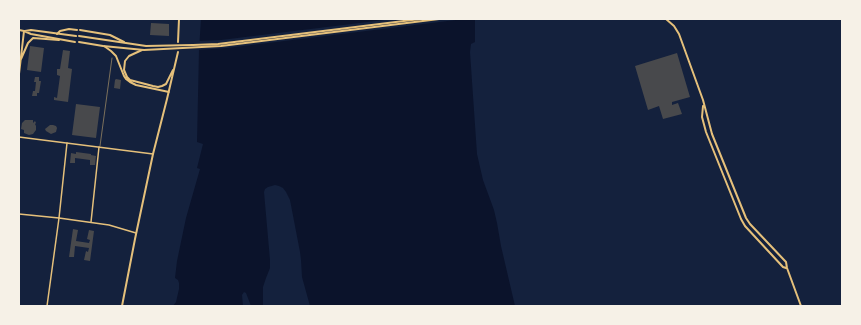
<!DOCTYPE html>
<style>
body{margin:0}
#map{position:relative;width:861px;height:325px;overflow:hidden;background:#14213d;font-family:"Source Sans 3",sans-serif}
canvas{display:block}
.frame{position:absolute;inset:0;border:20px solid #f6f1e7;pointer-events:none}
</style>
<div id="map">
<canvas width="861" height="325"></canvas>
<div class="frame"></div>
</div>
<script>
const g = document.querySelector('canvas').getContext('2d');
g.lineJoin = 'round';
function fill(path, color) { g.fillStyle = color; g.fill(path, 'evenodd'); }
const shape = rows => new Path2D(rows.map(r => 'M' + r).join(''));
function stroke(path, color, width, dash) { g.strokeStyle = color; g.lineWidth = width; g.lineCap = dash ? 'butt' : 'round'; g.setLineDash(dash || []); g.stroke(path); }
fill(shape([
 [201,19,475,19,475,42,471,44,470,52,477,154,483,180,494,210,497,223,501,246,515,306,310,306,302,277,301,260,300,252,290,200,286,192,283,188,279,186,275,185,268,187,265,189,264,192,270,260,270,268,266,278,263,287,263,306,251,306,246,293,244,292,242,295,243,306,173,306,176,302,179,289,179,283,178,280,175,278,177,261,186,218,200,169,197,168,203,144,197,142,199,50]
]), '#0b132b');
fill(shape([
 [392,19,464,19,227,48,197,50,197,41,221,40]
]), '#14213d');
fill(shape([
 [151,23,169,24,169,36,150,35],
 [30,46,44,48,41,72,27,70],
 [63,50,70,51,68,68,72,69,68,102,54,100,54,97,57,98,60,76,57,75,57,69,60,69],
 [677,53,690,97,672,102,672,105,678,103,682,114,663,119,659,106,648,110,635,66],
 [35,77,39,77,39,81,41,81,39,93,37,93,37,96,32,96,33,91,35,91,36,82,34,82],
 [116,79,121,80,120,89,114,88,115,80],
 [76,104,100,107,96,138,72,135],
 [25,120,33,120,33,123,35,121,36,123,35,124,36,126,36,130,33,134,29,135,24,133,24,130,21,129,22,123],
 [50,125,53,125,56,126,57,128,56,132,51,134,46,131,45,129],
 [76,152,91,154,91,155,96,156,95,165,90,165,90,160,75,158,75,163,70,163,71,153,76,154],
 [73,229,78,230,76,241,89,243,90,240,87,239,89,230,94,231,90,261,84,260,86,251,88,252,89,248,75,246,74,257,69,257]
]), '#48494c');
stroke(shape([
 [100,146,112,58]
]), '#e5c07b', 0.5);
stroke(shape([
 [19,214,59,218],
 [91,222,99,147],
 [47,306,59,218,67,143]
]), '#e5c07b', 1.5);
stroke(shape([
 [19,137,153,154],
 [59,218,109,225,136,233]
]), '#e5c07b', 1.5);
stroke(shape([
 [666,19,674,26,679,34,703,100,712,134,746,218,750,224,786,262,787,268,801,306],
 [178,42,179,19],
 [104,46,111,51,116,56,124,76,126,79,130,82,136,85,169,92],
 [142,50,129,56,125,61,124,70,127,77,130,80,153,86,158,87,162,86,166,84,173,70],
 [703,106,702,117,706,132,741,219,745,226,783,267,786,268],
 [122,306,135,239,153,154,167,99,178,52]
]), '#e5c07b', 2);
stroke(shape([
 [80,30,110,35,124,42],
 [57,34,60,31,69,29,77,30],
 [21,59,28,43,33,38,59,40],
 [19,74,24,31]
]), '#e5c07b', 2);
stroke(shape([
 [19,30,24,31,31,34,75,42],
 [25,31,31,30,76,36],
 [79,36,146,46,193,45,218,44,420,19],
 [79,42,103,46,144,50,221,46,439,19]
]), '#e5c07b', 2);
</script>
